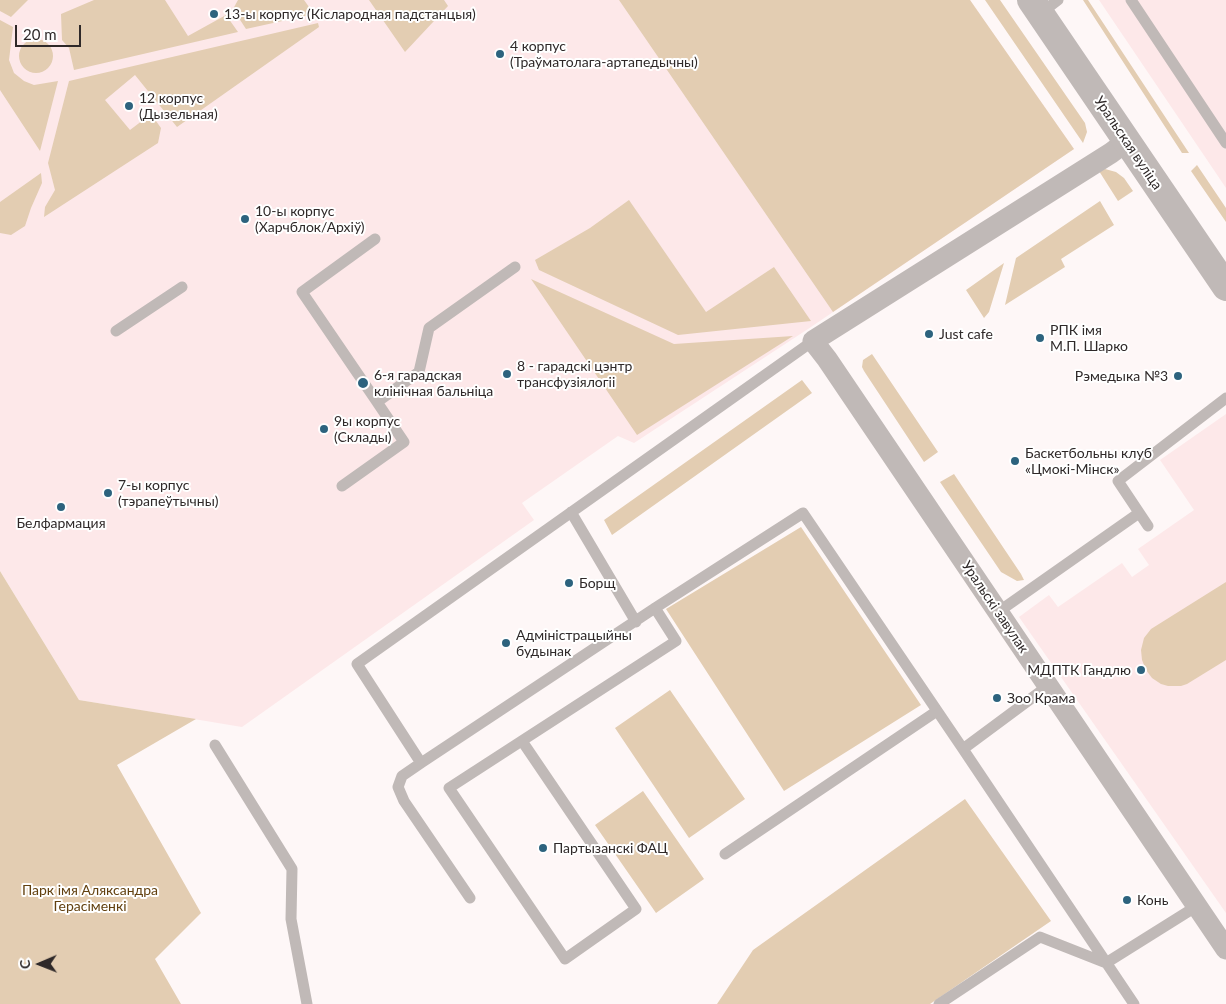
<!DOCTYPE html>
<meta charset="utf-8">
<style>
body{margin:0}
#map{position:relative;width:1226px;height:1004px;overflow:hidden;background:#fef7f7;font-family:Lato,sans-serif}
canvas{display:block}
.north{position:absolute;left:15px;top:939px;width:50px;height:50px;-webkit-text-stroke:4px #fff;paint-order:stroke;rotate:269deg;font-size:14px;font-weight:700;line-height:20px;text-align:center;color:#2f2929}
.north::after{content:'';display:block;margin:auto;width:18px;height:22px;background:#2f2929;clip-path:polygon(50% 0,100% 100%,50% 72%,0 100%)}
.scale{position:absolute;left:15px;top:25px;width:66px;height:22px;box-sizing:border-box;border:2px solid #2f2929;border-top:0;padding-left:6px;font-size:15px;line-height:18px;white-space:nowrap;color:#2f2929;-webkit-text-stroke:4px #fff;paint-order:stroke}
</style>
<div id="map">
<canvas width="1226" height="1004"></canvas>
<div class="north">С</div>
<div class="scale">20 m</div>
</div>
<script>
const g = document.querySelector('canvas').getContext('2d');
g.lineJoin = 'round';
function fill(path, color) { g.fillStyle = color; g.fill(path, 'evenodd'); }
const shape = rows => new Path2D(rows.map(r => 'M' + r).join(''));
function stroke(path, color, width, dash) { g.strokeStyle = color; g.lineWidth = width; g.lineCap = dash ? 'butt' : 'round'; g.setLineDash(dash || []); g.stroke(path); }
function label(font, color, halo, rows, align = 'center') {
  g.font = font + ' Lato,sans-serif'; g.lineWidth = 4; g.setLineDash([]); g.textBaseline = 'middle'; g.strokeStyle = halo; g.fillStyle = color; for (const [text, x, y, turn = 0] of rows) {
    g.save(); g.translate(x, y); g.rotate((+turn || 0) * Math.PI / 180); g.textAlign = isNaN(turn) ? turn : align; if (halo) g.strokeText(text, 0, 0); g.fillText(text, 0, 0); g.restore();
  }
}
fill(shape([
 [0,0,970,0,1074,149,808,329,634,443,618,436,522,503,534,520,242,727,79,700,0,571],
 [1099,0,1226,0,1226,188],
 [1226,414,1226,913,1019,617,1049,595,1058,607,1122,563,1132,577,1149,565,1138,549,1194,510,1160,460]
]), '#fde8e9');
fill(shape([
 [0,0,28,0,11,17,0,11],
 [94,0,165,0,188,36,226,15,238,32,74,70,69,48,62,40,61,14],
 [238,0,304,0,314,14,246,29,233,9],
 [369,0,444,0,448,6,405,52],
 [619,0,970,0,1074,149,833,312],
 [985,0,1000,0,1085,123,1087,132,1083,143],
 [1083,0,1088,0,1189,153,1182,153],
 [0,20,13,27,9,60,14,73,24,81,34,85,58,81,40,151,0,90],
 [318,23,319,27,177,127,135,75,105,100,130,130,151,114,161,128,158,143,44,217,45,207,55,190,48,163,69,81],
 '19 56a17 17 0 1 1 34 0a17 17 0 1 1-34 0Z',
 [1197,165,1226,208,1226,222,1191,171],
 [1105,169,1116,172,1124,178,1133,191,1118,201,1099,171],
 [41,173,42,183,31,208,25,226,11,235,0,233,0,202],
 [629,200,706,312,774,267,811,321,678,335,539,270,535,260,590,228],
 [1100,201,1114,225,1061,259,1065,267,1005,305,1016,258],
 [1004,263,989,312,984,318,966,290],
 [531,279,674,344,793,336,637,435],
 [872,354,938,452,924,462,864,371,862,367,863,360],
 [802,380,812,393,612,535,604,520],
 [954,474,1021,574,1024,580,1017,581,1001,572,940,482],
 [801,527,921,705,784,791,666,609],
 [0,571,79,700,196,719,117,765,201,913,155,959,181,1004,0,1004],
 [1226,582,1226,660,1187,684,1181,686,1168,686,1161,684,1152,678,1146,670,1142,660,1141,650,1144,638,1151,629],
 [670,690,745,799,689,838,615,728],
 [643,791,704,879,656,913,595,825],
 [965,799,1051,921,930,1004,717,1004,753,950]
]), '#e3cdb2');
stroke(shape([
 [1131,0,1226,143],
 [1040,14,1058,0],
 [375,239,302,292,377,402,419,372,429,328,515,267],
 [116,331,182,287],
 [813,341,357,664,421,763,655,608,803,513,963,749,1048,686],
 [342,486,404,442,377,402],
 [571,512,636,622],
 [1148,526,1118,481,1226,398],
 [998,612,1139,513],
 [522,741,636,909,565,959,449,788,676,641,655,608],
 [215,745,292,869,291,919,307,1004],
 [963,749,1134,1004],
 [421,763,402,776,398,787,404,801,470,898],
 [725,854,937,711],
 [939,1004,1040,937,1106,963,1197,906]
]), '#c0b9b7', 11);
stroke(shape([
 [1127,141,1111,153,813,341,827,359,1226,949]
]), '#c0b9b7', 21);
stroke(shape([
 [1031,0,1226,287]
]), '#c0b9b7', 28);
for (const [x, y, r, color] of [
 [214,14,5,"#2d637e"],
 [500,54,5,"#2d637e"],
 [129,106,5,"#2d637e"],
 [245,219,5,"#2d637e"],
 [929,334,5,"#2d637e"],
 [1040,338,5,"#2d637e"],
 [507,374,5,"#2d637e"],
 [1178,376,5,"#2d637e"],
 [363,383,6,"#2d637e"],
 [324,429,5,"#2d637e"],
 [1015,461,5,"#2d637e"],
 [108,493,5,"#2d637e"],
 [61,507,5,"#2d637e"],
 [569,583,5,"#2d637e"],
 [506,643,5,"#2d637e"],
 [1141,670,5,"#2d637e"],
 [997,698,5,"#2d637e"],
 [543,848,5,"#2d637e"],
 [1127,900,5,"#2d637e"]
]) { const dot = new Path2D(); dot.arc(x, y, r, 0, 2 * Math.PI); g.fillStyle = color; g.fill(dot); stroke(dot, '#fff', 2); }
label('14px', '#2f2929', '#fff', [
 ["13-ы корпус (Кіслародная падстанцыя)",224,14],
 ["4 корпус",510,46],
 ["(Траўматолага-артапедычны)",510,62],
 ["12 корпус",139,98],
 ["(Дызельная)",139,114],
 ["10-ы корпус",255,211],
 ["(Харчблок/Архіў)",255,227],
 ["РПК імя",1050,330],
 ["М.П. Шарко",1050,346],
 ["Just cafe",939,334],
 ["8 - гарадскі цэнтр",517,366],
 ["трансфузіялогіі",517,382],
 ["6-я гарадская",374,375],
 ["клінічная бальніца",374,391],
 ["Рэмедыка №3",1168,376,"right"],
 ["9ы корпус",334,421],
 ["(Склады)",334,437],
 ["Баскетбольны клуб",1025,453],
 ["«Цмокі-Мінск»",1025,469],
 ["7-ы корпус",118,485],
 ["(тэрапеўтычны)",118,501],
 ["Белфармация",61,523,"center"],
 ["Борщ",579,583],
 ["Адміністрацыйны",516,635],
 ["будынак",516,651],
 ["МДПТК Гандлю",1131,670,"right"],
 ["Зоо Крама",1007,698],
 ["Партызанскі ФАЦ",553,848],
 ["Конь",1137,900]
], 'left');
label('14px', '#2f2929', '#fff', [
 ["Уральская вуліца",1128,143,56],
 ["Уральскі завулак",995,607,56]
]);
label('14px', '#62400f', '#fff', [
 ["Парк імя Аляксандра",90,890],
 ["Герасіменкі",90,906]
]);
</script>
